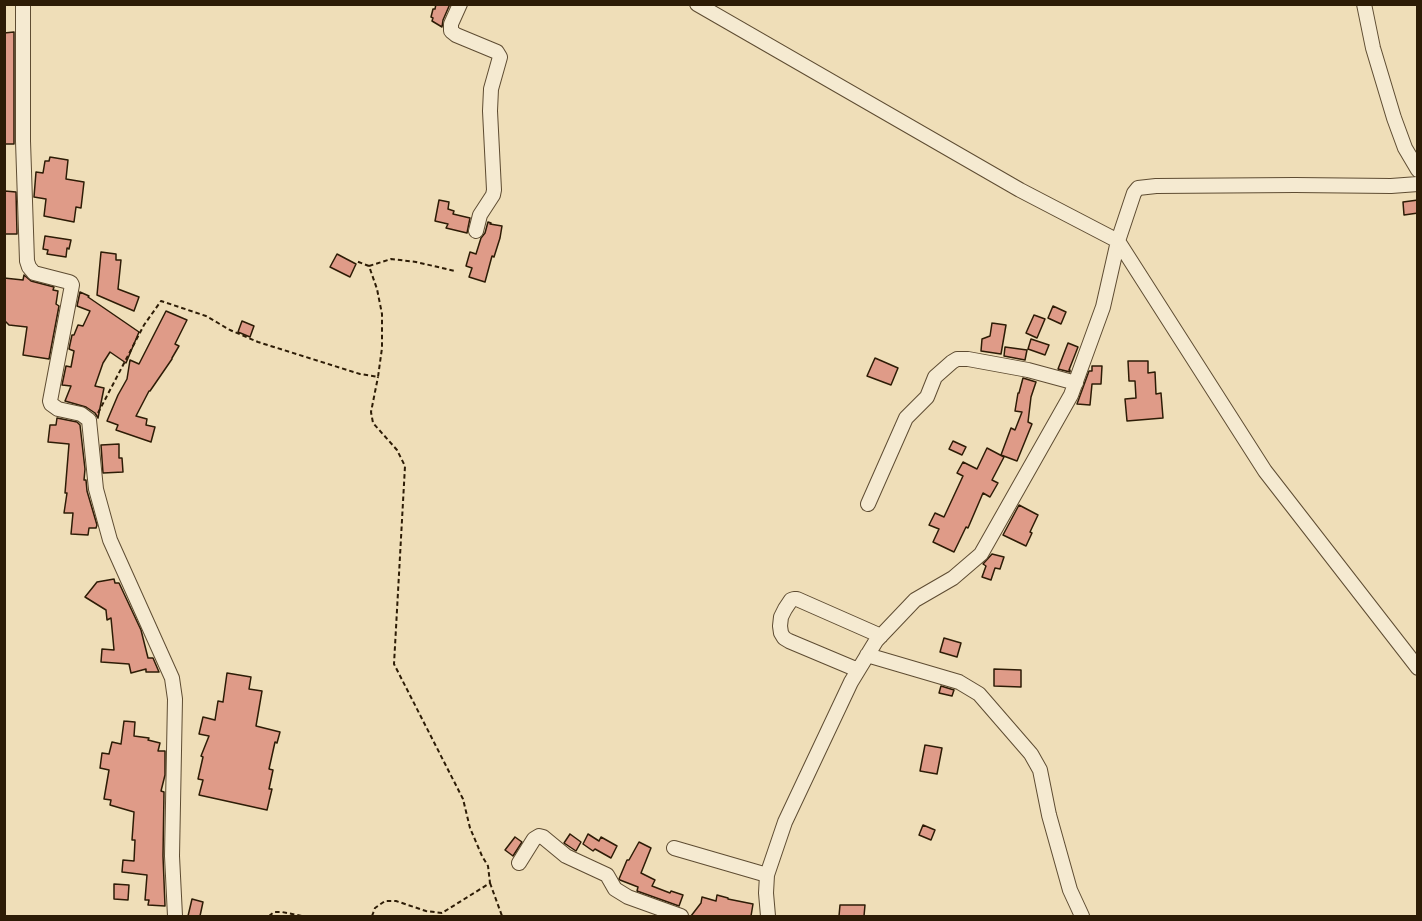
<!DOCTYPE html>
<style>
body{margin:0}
#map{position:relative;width:1422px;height:921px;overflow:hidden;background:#efdeb8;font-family:"IM FELL Great Primer",serif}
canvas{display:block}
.frame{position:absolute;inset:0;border:6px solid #2d1c06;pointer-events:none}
</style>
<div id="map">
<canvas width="1422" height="921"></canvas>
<div class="frame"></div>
</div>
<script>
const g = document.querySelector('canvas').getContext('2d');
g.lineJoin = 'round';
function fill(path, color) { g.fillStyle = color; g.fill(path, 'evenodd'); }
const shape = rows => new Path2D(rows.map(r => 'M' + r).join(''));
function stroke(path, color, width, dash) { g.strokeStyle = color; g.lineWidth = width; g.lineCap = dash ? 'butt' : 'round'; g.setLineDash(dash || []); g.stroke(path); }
const building = shape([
 [436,4,450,4,443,20,442,27,432,21,433,18,431,17,433,9,435,9,436,4],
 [14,32,14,144,4,144,4,33,14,32],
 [50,157,68,160,66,179,84,182,81,208,76,207,74,222,44,216,46,199,34,197,36,172,43,173,45,161,49,161,50,157],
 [5,191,16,192,17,234,4,234,5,191],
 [439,200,449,202,448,209,454,211,453,214,470,218,467,233,446,228,448,224,435,221,439,200],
 [1418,200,1418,213,1404,215,1403,202,1418,200],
 [488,222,491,223,490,224,502,226,500,238,494,257,492,256,485,282,469,277,472,268,466,266,470,252,476,254,481,238,485,233,488,222],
 [45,236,71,240,69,249,67,248,66,257,47,254,48,250,43,249,45,236],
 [101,252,116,254,116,260,121,260,118,289,139,297,134,311,97,295,101,252],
 [337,254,356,264,350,277,330,267,337,254],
 [24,275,31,281,54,287,53,290,58,291,56,304,59,306,49,359,23,355,27,327,9,325,4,320,4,278,23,280,24,275],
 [80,292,89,296,88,297,139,332,126,363,110,352,103,363,95,386,104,388,98,418,95,413,86,407,65,401,71,386,62,385,66,366,71,367,74,351,69,349,72,335,74,335,78,325,83,326,90,311,77,306,80,292],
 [1053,306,1066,312,1061,324,1048,318,1053,306],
 [166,311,187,320,175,344,179,346,172,358,172,359,150,391,149,391,136,416,147,419,146,425,155,427,151,442,116,430,118,425,107,421,118,395,127,379,130,360,139,364,166,311],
 [1034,315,1045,319,1037,338,1026,333,1034,315],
 [242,321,254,326,250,337,238,332,242,321],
 [992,323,1006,325,1001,354,981,351,982,339,990,336,992,323],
 [1031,339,1049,345,1045,355,1028,349,1031,339],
 [1068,343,1078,347,1069,370,1070,370,1070,372,1058,369,1068,343],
 [1005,347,1027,350,1025,360,1004,356,1005,347],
 [875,358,898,368,891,385,867,376,875,358],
 [1128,361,1148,361,1148,373,1155,372,1156,394,1161,393,1163,418,1127,421,1125,399,1136,398,1135,381,1129,381,1128,361],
 [1092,366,1102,366,1101,384,1092,384,1090,405,1077,404,1089,371,1092,371,1092,366],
 [1023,378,1036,382,1031,397,1028,422,1032,424,1017,461,1001,455,1011,428,1015,430,1022,412,1015,411,1018,393,1019,393,1023,378],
 [57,418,77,422,80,425,85,469,84,480,86,480,87,491,97,525,96,528,89,528,88,535,71,534,73,513,64,513,67,493,65,493,69,444,48,442,50,425,56,425,57,418],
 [953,441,966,447,962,455,949,449,953,441],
 [119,444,119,458,122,458,123,472,103,473,101,445,119,444],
 [987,448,1004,457,992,480,998,483,990,497,983,493,968,528,966,527,954,552,933,542,939,529,929,525,935,513,944,517,963,476,957,473,963,462,977,469,987,448],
 [1019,505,1038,515,1030,532,1032,533,1026,546,1003,535,1019,505],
 [992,554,1004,557,1000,569,995,568,991,580,982,577,986,566,983,564,992,554],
 [114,579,115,583,119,583,141,630,148,658,153,658,159,672,146,672,146,669,131,673,129,664,101,662,102,649,114,650,111,618,107,620,106,610,85,597,97,582,114,579],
 [944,638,961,643,957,657,940,652,944,638],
 [994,669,1021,670,1021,687,994,686,994,669],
 [227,673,251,677,249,689,262,691,256,726,280,732,277,743,275,742,269,769,273,770,269,789,272,789,267,810,199,795,203,780,198,779,203,757,201,756,209,736,199,734,203,717,215,720,218,701,223,702,227,673],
 [941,686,954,690,952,696,939,693,941,686],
 [124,721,135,722,134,736,149,738,148,740,160,743,158,751,165,751,165,775,161,791,164,792,163,856,165,906,148,905,149,900,145,900,147,875,122,872,123,860,134,861,135,840,132,840,134,812,110,805,111,800,104,799,109,770,100,768,102,753,109,754,112,742,121,744,124,721],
 [925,745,942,748,937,774,920,771,925,745],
 [923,825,935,830,931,840,919,835,923,825],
 [570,834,581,842,576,851,564,843,570,834],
 [588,834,599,841,601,837,617,846,611,858,595,849,593,851,583,844,588,834],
 [515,837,522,842,513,856,505,850,515,837],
 [639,842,651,848,641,873,655,880,652,886,670,893,671,891,683,895,679,906,637,891,638,887,620,880,619,879,627,860,629,860,639,842],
 [114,884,129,885,128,900,114,899,114,884],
 [717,895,728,898,728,899,753,904,751,916,691,916,701,903,702,897,716,901,717,895],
 [192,899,203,902,200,916,188,916,192,899],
 [840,905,865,905,864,916,839,916,840,905]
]);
fill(building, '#df9b88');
stroke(building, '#2d1c06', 1.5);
const street = shape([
 [23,4,23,141,27,261,29,267,34,273,69,282,71,283,72,285,50,401,51,404,58,409,81,414,89,420,96,489,110,540,172,678,175,699,172,856,175,916],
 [460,4,451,24,451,31,456,35,497,52,500,57,491,89,490,111,494,190,493,195,480,215,476,231],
 [697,4,1020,190,1118,241,1265,471,1418,668],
 [1364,4,1373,48,1394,118,1405,148,1418,170],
 [868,504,906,418,927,397,935,377,952,362,957,359,968,359,1028,370,1076,383],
 [867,655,959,682,979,694,1031,754,1040,770,1049,815,1070,890,1082,916],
 [858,670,789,641,784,638,781,633,780,626,781,617,785,609,791,600,794,599,797,599,881,636],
 [674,848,767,875],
 [519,863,534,839,539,836,543,837,566,856,607,875,615,889,628,897,681,916],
 [768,916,766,893,767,875,785,822,851,682,876,641,915,600,953,578,981,554,1071,395,1103,307,1118,241,1134,193,1138,188,1156,186,1295,185,1391,186,1418,184]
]);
stroke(street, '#5e4c32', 16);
stroke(shape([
 [369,266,391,259,416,262,455,271],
 [98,413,144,325,161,301,206,316,230,330,258,342,360,374,378,377,382,348,382,314,377,289,369,266,356,261],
 [490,883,502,916],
 [269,916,274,912,282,912,302,916],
 [372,916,375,908,385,901,396,901,426,911,442,913,490,883,488,866,482,856,470,828,463,799,394,664,405,466,397,450,373,423,371,412,378,377]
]), '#2d1c06', 2, [4.5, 3]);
stroke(street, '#f5ead1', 14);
</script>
